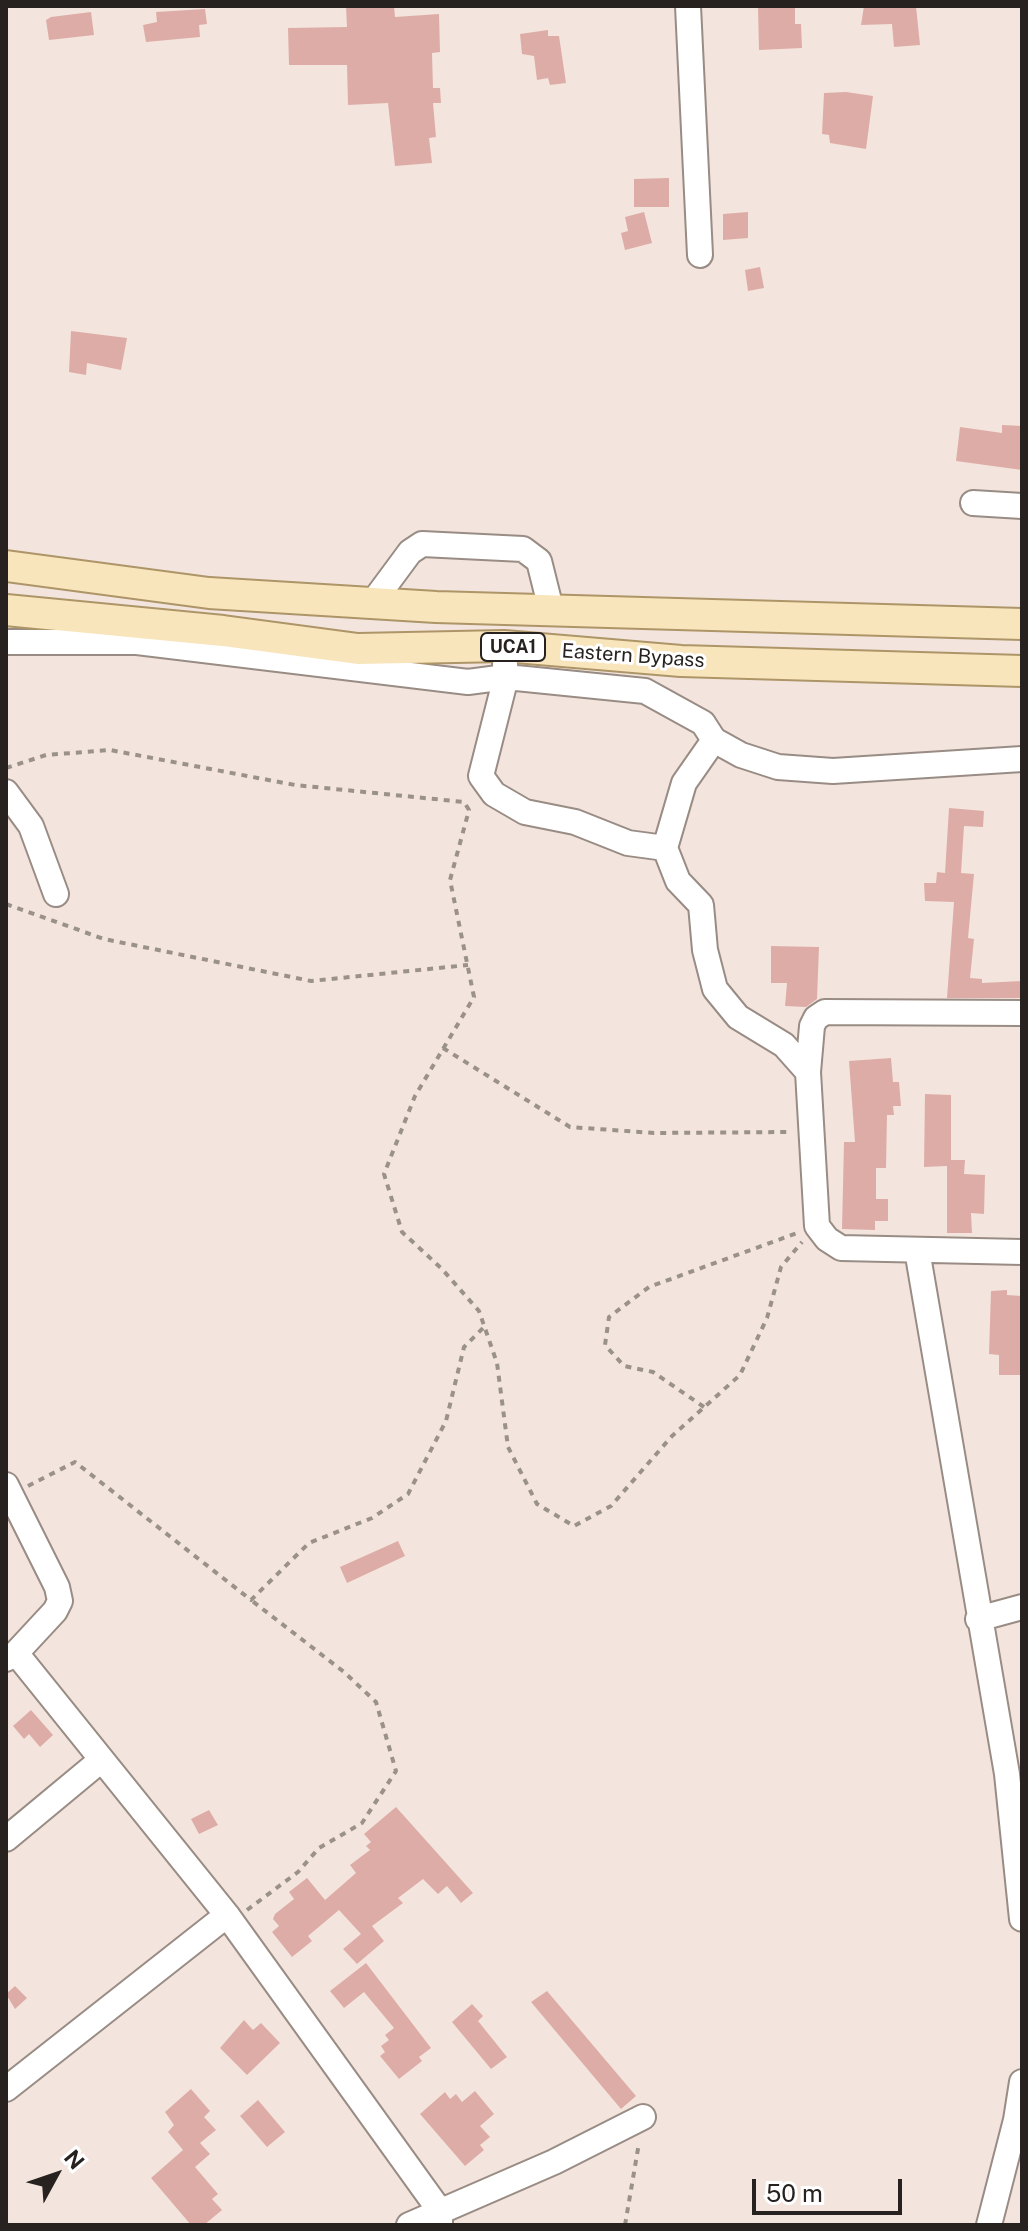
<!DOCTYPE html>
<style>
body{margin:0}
#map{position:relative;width:1028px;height:2231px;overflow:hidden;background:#f3e5dd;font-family:"Public Sans",sans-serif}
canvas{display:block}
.frame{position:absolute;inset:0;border:8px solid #27221f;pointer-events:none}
.north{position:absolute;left:16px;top:2135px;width:80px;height:80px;-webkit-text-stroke:6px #fff;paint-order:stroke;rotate:50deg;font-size:22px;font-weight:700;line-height:32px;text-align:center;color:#27221f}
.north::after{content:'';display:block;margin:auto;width:28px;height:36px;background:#27221f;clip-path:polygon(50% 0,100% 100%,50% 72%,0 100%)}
.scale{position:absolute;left:752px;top:2179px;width:150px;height:36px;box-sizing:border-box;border:4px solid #27221f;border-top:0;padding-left:10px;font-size:24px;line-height:28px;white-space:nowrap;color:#27221f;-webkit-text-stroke:6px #fff;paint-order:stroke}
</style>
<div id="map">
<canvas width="1028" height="2231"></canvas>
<div class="frame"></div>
<div class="north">N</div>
<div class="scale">50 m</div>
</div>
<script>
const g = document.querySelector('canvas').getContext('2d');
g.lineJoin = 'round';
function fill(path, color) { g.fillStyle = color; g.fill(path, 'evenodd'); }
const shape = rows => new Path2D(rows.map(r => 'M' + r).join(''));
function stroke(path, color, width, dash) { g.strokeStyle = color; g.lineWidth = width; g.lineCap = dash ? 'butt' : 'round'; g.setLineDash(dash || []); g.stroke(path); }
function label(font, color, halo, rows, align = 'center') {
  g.font = font + ' "Public Sans",sans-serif'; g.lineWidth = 6; g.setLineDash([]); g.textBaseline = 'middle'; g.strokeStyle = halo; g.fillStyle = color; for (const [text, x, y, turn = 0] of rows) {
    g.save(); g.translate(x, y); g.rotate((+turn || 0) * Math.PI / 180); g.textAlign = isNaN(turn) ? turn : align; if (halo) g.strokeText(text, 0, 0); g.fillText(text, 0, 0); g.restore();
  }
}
fill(shape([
 [346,6,394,6,395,17,439,14,440,52,432,53,433,88,440,88,441,103,433,103,436,137,429,138,432,163,395,166,388,103,348,105,347,65,289,65,288,28,347,27],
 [795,6,795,24,801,24,802,48,759,50,758,7],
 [864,6,916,6,920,45,894,47,892,24,861,25],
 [205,9,207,24,199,25,200,37,146,42,143,25,157,22,156,12],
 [91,12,94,35,49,40,46,20,51,17],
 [548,30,548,36,559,36,566,83,550,85,548,78,537,80,534,56,522,54,520,34],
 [846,92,873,96,866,149,830,143,829,135,822,134,824,93],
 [669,178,669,207,634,207,634,179],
 [644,212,652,243,625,250,621,233,628,231,625,217],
 [748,212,748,238,723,240,723,214],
 [760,267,764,288,748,291,745,270],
 [71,331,127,338,121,370,87,363,86,375,69,372],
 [1002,425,1022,426,1022,470,956,461,960,427,1002,433],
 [949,808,984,811,983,827,964,826,961,873,974,874,968,938,974,939,970,978,982,979,982,983,1022,981,1022,998,947,998,954,902,925,901,924,883,936,883,937,872,945,873],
 [771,946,819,947,817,999,806,1007,785,1006,787,983,771,983],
 [891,1058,893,1082,899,1082,901,1106,893,1106,894,1115,887,1115,886,1168,876,1168,876,1199,888,1199,888,1221,875,1221,875,1230,842,1229,844,1142,855,1142,849,1061],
 [925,1094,951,1095,951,1160,965,1160,964,1174,985,1175,984,1214,971,1213,972,1233,947,1233,947,1166,924,1167],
 [1007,1290,1007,1295,1022,1296,1022,1375,999,1375,999,1355,989,1354,991,1291],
 [398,1541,405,1556,347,1583,340,1567],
 [31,1710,53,1735,40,1747,29,1734,24,1739,13,1726],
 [396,1807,473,1893,461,1903,447,1886,438,1894,423,1879,398,1898,403,1903,372,1926,384,1941,357,1964,343,1949,361,1934,339,1910,308,1936,312,1941,292,1957,272,1932,279,1926,273,1919,275,1914,294,1899,289,1892,307,1878,325,1900,356,1873,350,1865,370,1850,366,1846,371,1842,364,1834],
 [209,1810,218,1825,199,1834,191,1819],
 [366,1963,431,2048,419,2057,422,2061,399,2079,380,2056,385,2052,381,2046,389,2040,385,2035,394,2028,364,1992,344,2008,330,1991],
 [15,1986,27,1998,15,2009,6,1994],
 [547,1991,636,2096,621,2109,531,2002],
 [472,2004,483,2016,478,2021,507,2057,491,2069,452,2022],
 [244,2020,253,2030,261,2023,280,2043,247,2075,220,2048],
 [191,2089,210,2111,204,2117,216,2130,200,2143,210,2154,195,2167,218,2194,212,2199,222,2210,204,2225,191,2225,151,2178,183,2150,168,2132,174,2125,165,2112],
 [475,2091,494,2114,480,2126,490,2137,480,2145,484,2150,465,2166,420,2114,445,2092,450,2099,456,2094,462,2102],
 [258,2100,285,2132,267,2147,240,2116]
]), '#deaca6');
const minor = shape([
 [688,6,700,255],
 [973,503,1022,506],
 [373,602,410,552,422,544,523,549,539,561,552,613],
 [6,642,137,642,468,682,506,677,481,776,494,794,525,812,575,822,628,843,665,848,684,783,714,740],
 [505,664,506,677,645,691,703,723,714,740,741,755,778,767,833,771,1022,759],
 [6,792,31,826,56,894],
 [665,848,678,881,701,905,705,950,715,989,738,1017,784,1045,808,1072],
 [1022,1013,825,1012,816,1018,812,1026,808,1072,817,1226,827,1239,841,1248,1022,1252],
 [917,1250,1007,1774,1022,1919],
 [6,1485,57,1587,60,1601,55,1611,16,1653],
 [978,1619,1022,1607],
 [6,1659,16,1653,227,1915,440,2211,440,2225],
 [6,1839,100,1761],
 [6,2089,227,1915],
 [409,2225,554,2162,643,2117],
 [989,2225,1016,2120,1022,2082]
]);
const major = shape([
 [6,566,209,593,436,607,1022,624],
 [6,610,223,631,358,649,504,646,681,661,1022,671]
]);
stroke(minor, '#988c84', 28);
stroke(major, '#ad9568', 34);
stroke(shape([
 [6,768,46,755,110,750,295,785,464,802,469,810,450,880,474,997,415,1096,384,1174,402,1232,442,1269,479,1311,497,1363,508,1447,537,1504,574,1526,611,1506,672,1436,740,1375,767,1318,781,1267,802,1242],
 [6,904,104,939,311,981,468,965],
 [443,1048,570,1127,654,1133,790,1132],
 [704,1407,653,1372,624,1366,605,1345,609,1317,649,1287,800,1232],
 [28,1486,75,1462,251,1600,309,1543,372,1518,408,1494,446,1421,464,1347,484,1327],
 [247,1910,298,1872,319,1848,362,1823,396,1771,376,1702,344,1672,251,1600],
 [625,2225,639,2143]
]), '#9b918b', 4, [6, 6]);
stroke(minor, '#fff', 24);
stroke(major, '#f9e5bc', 30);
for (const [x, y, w] of [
 [513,647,64]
]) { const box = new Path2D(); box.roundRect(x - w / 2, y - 14, w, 28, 6); g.fillStyle = '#fff'; g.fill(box); stroke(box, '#27221f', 2); }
label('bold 18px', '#27221f', null, [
 ["UCA1",513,647]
]);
label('20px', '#27221f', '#fff', [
 ["Eastern Bypass",633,656,4]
]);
</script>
